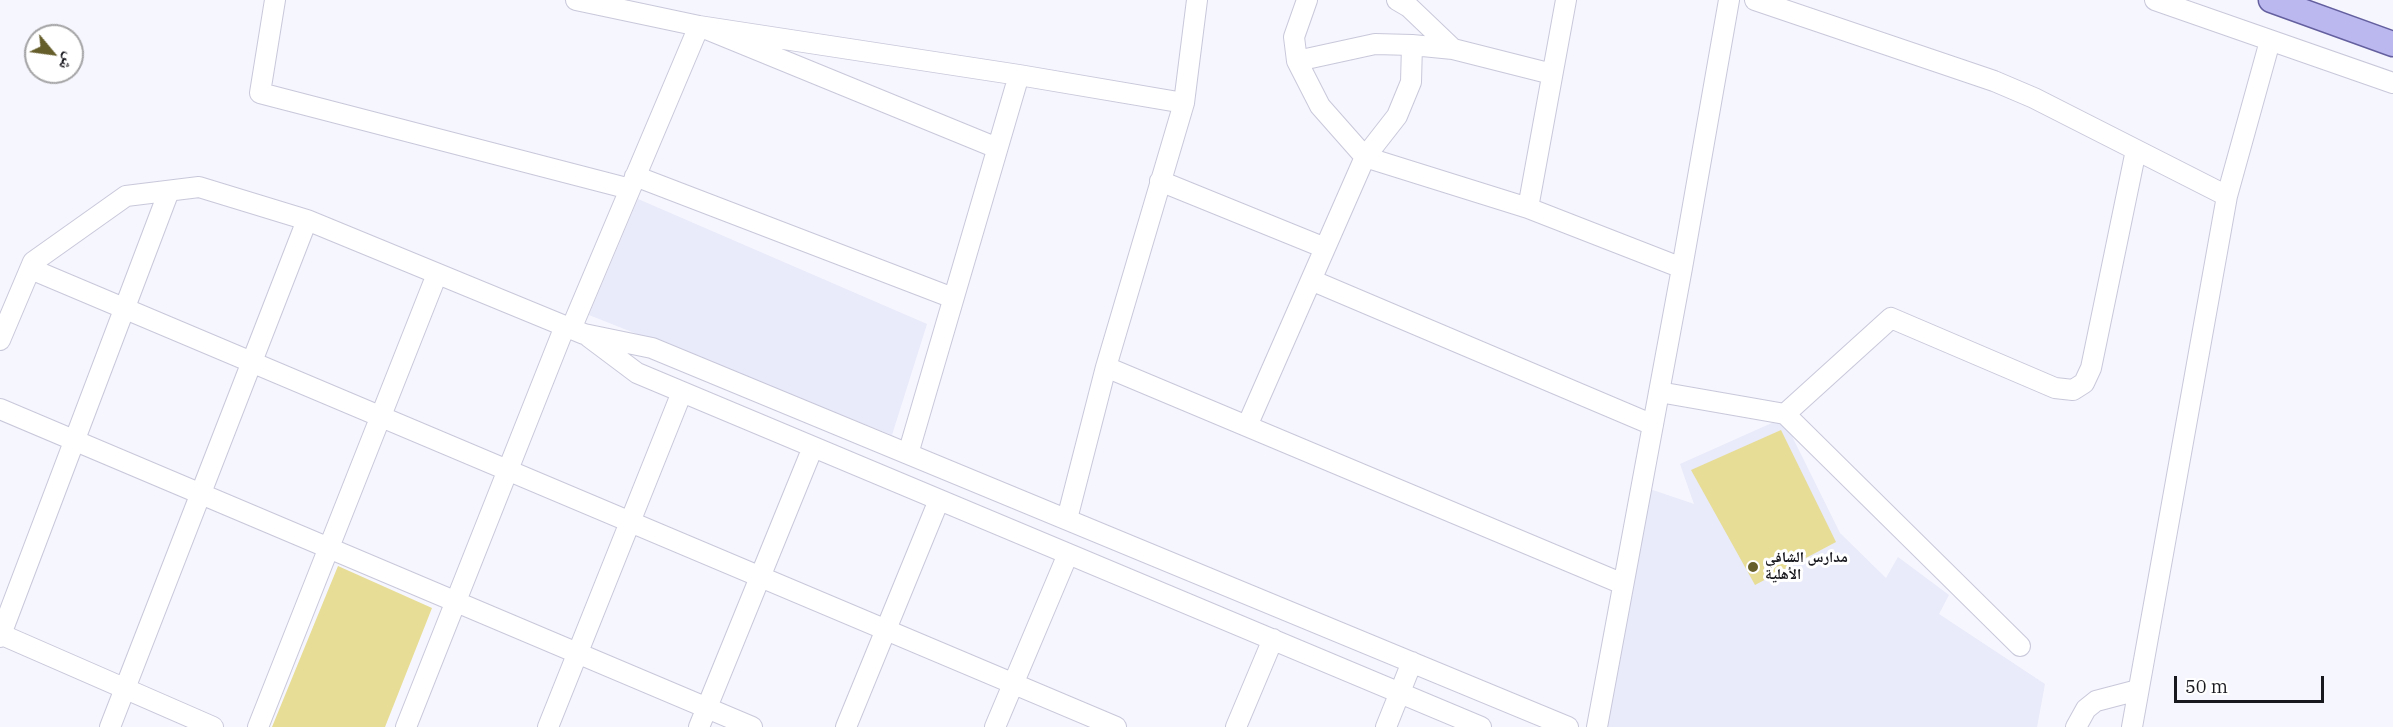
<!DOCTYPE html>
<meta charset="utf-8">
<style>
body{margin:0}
#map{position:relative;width:2393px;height:727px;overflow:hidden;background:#f6f6fe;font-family:"IBM Plex Serif","Noto Naskh Arabic",serif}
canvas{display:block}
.north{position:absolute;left:24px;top:24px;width:60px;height:60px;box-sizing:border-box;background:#fff;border:2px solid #a3a3a5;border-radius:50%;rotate:119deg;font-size:16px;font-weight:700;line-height:24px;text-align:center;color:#18181f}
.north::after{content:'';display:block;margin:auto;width:21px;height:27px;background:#655d2a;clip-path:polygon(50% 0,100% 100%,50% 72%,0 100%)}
.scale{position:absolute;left:2174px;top:676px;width:150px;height:27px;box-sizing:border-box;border:3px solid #18181f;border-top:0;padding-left:8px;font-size:18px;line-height:21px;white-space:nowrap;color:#18181f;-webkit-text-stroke:4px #fff;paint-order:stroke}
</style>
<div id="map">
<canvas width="2393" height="727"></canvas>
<div class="north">ش</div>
<div class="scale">50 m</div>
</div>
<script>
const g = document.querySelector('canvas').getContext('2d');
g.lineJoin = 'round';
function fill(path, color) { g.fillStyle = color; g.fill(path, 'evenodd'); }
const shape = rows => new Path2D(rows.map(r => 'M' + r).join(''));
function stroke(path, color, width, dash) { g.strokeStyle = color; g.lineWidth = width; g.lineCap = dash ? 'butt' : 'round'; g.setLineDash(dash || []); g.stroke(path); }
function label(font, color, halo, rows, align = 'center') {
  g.font = font + ' "IBM Plex Serif","Noto Naskh Arabic",serif'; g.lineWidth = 6; g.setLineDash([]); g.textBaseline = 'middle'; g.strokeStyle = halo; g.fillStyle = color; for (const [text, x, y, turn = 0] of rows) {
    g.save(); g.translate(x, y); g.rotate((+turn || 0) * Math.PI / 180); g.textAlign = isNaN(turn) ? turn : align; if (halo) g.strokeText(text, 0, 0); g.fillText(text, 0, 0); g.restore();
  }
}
fill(shape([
 [638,199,927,324,892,435,589,315],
 [1783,418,1840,533,1886,578,1898,557,1949,595,1939,614,2045,684,2037,727,1607,727,1644,487,1694,504,1680,464]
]), '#e9eafa');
fill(shape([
 [1781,430,1836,542,1755,585,1691,470],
 [338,566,432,608,385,727,272,727]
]), '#e7dd96');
const minor = shape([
 [275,0,260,93,630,189],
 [576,0,699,26,1019,75,1184,103],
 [1307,0,1294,37,1297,61,1320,106,1365,157,1397,116,1411,82,1412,45],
 [1397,0,1409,7,1453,49],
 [1755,0,1994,81,2034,98,2227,196],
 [2155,0,2393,83],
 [1297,61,1375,44,1412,45,1453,49,1552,74],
 [635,176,953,298],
 [1160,181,1325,248],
 [1528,208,1566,0],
 [31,269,1116,727],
 [1311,280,1653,425],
 [571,329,699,26,997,148],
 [589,337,637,373,1481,727],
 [0,340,33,262,126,196,199,187,307,220,584,334,652,348,1568,727],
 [1106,367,1623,584],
 [1659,392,1785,414,1891,318,2055,388,2073,390,2084,383,2091,368,2136,150],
 [0,409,752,727],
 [1785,414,2020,646],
 [1247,426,1365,157,1528,208,1682,268],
 [908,454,1019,75],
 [1067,519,1106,367,1184,103,1197,0],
 [0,634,213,727],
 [0,637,169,191],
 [110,727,307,220],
 [258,727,437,274],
 [406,727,565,326],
 [548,727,682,392],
 [699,727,813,447],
 [846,727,939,500],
 [995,727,1068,554],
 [1236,727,1273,639],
 [1386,727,1412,662],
 [1597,727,1682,268,1729,0],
 [2076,727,2086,709,2096,701,2138,690],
 [2132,727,2227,196,2270,41]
]);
const major = shape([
 [2271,0,2393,44]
]);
stroke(minor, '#c8c8db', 22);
stroke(major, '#64609f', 27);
stroke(minor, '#fff', 20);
stroke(major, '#bbb7ef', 24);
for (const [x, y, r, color] of [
 [1753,567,6,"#655d2a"]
]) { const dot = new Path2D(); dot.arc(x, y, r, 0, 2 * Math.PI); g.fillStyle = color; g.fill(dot); stroke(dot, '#fff', 2); }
label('bold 15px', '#18181f', '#fff', [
 ["مدارس الشافي",1765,558],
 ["الأهلية",1765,575]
], 'left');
</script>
